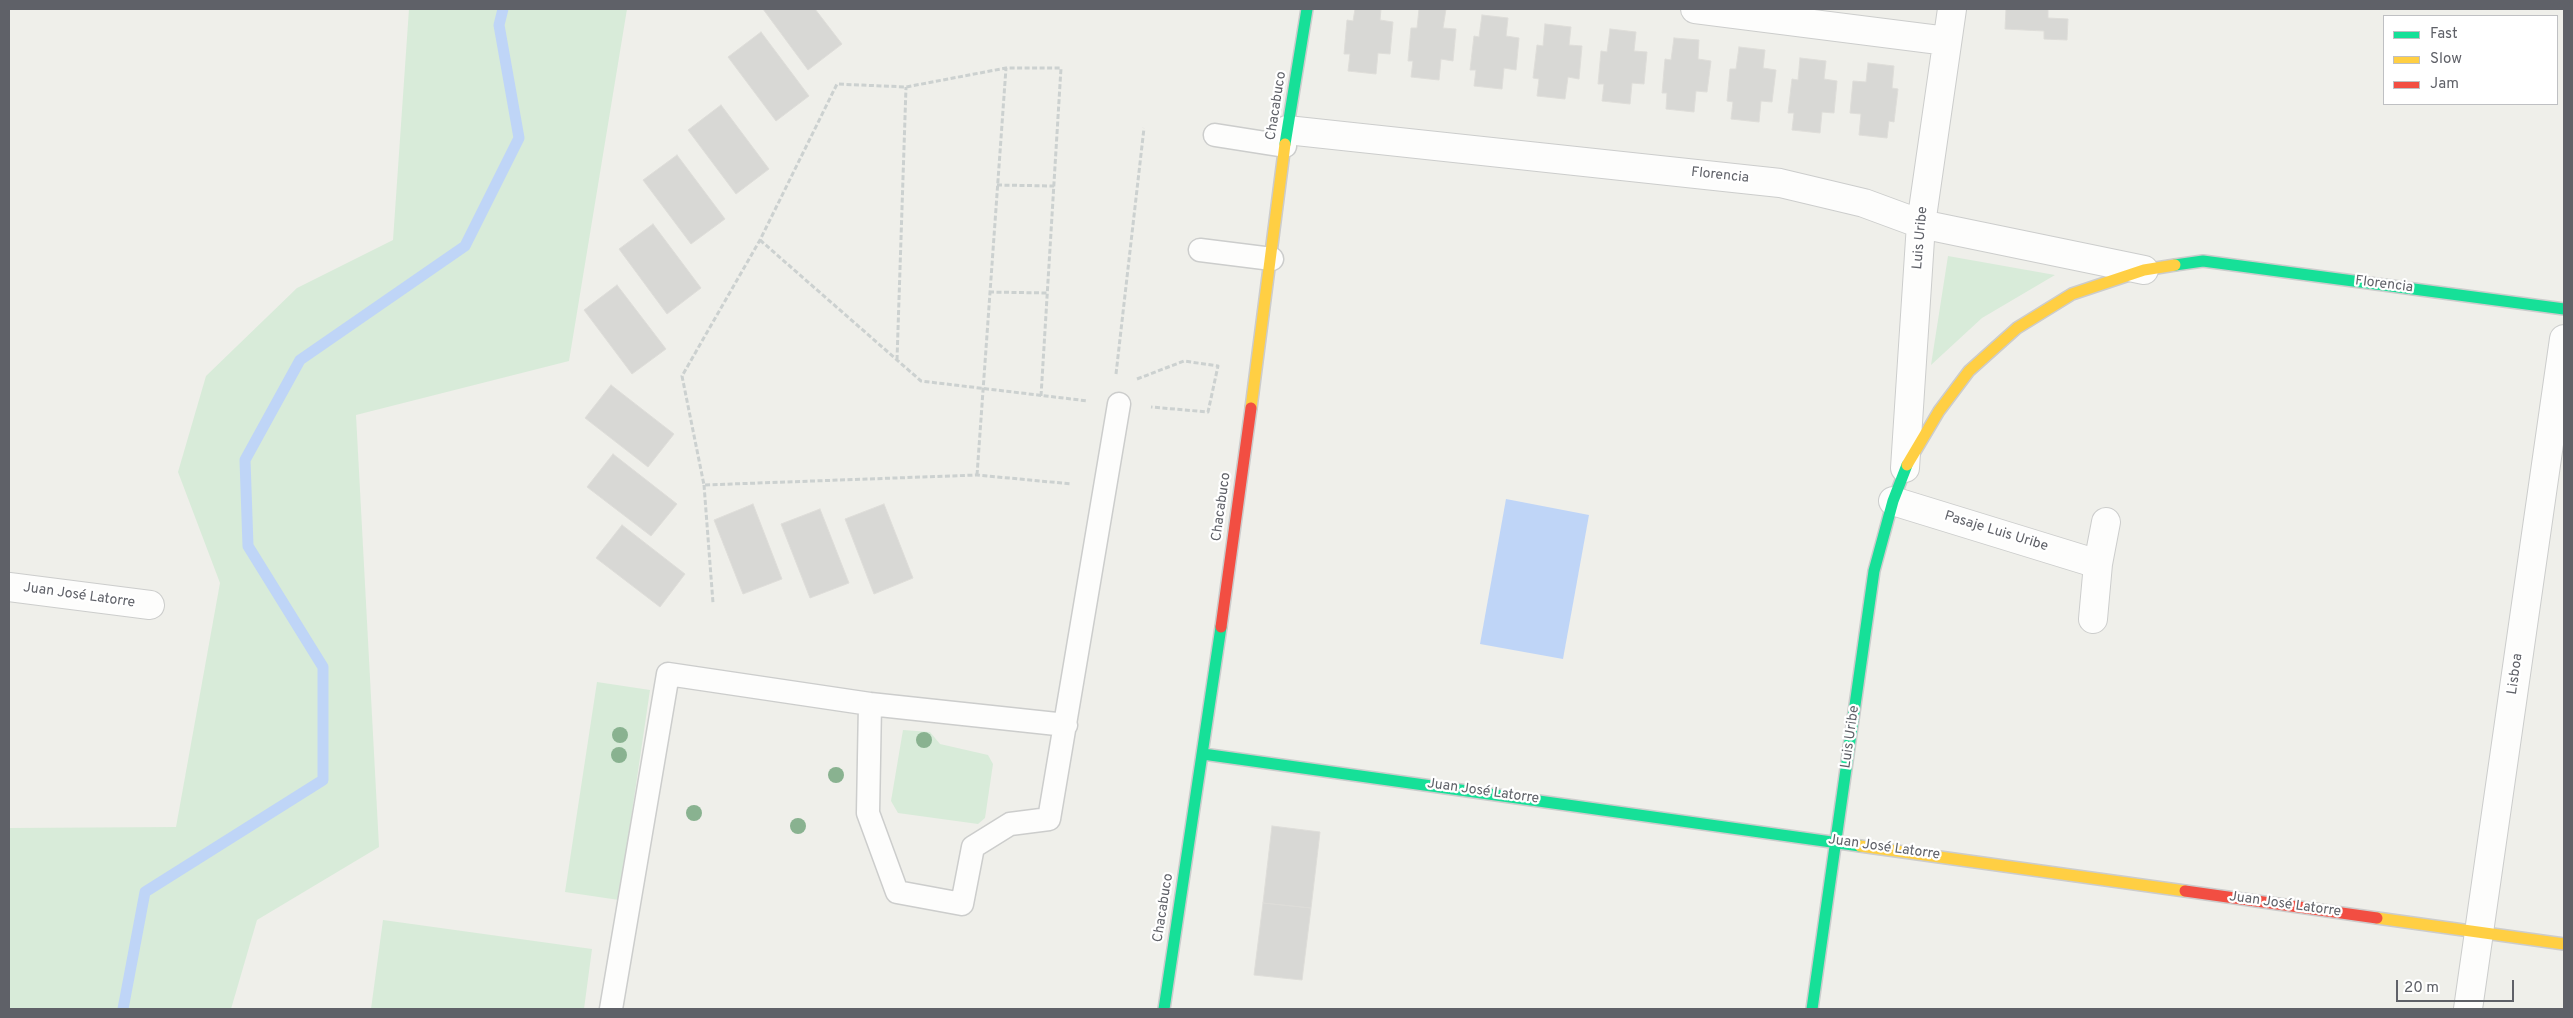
<!DOCTYPE html>
<meta charset="utf-8">
<style>
body{margin:0}
#map{position:relative;width:2573px;height:1018px;overflow:hidden;background:#efefea;font-family:Overpass,sans-serif}
canvas{display:block}
.frame{position:absolute;inset:0;border:10px solid #5f6168;pointer-events:none}
.legend{position:absolute;left:2383px;top:15px;width:175px;height:90px;box-sizing:border-box;background:#fff;border:1px solid #bfc0c3;margin:0;padding:6px 9px;list-style:none;font-size:15px;color:#5f6168}
.legend li{display:flex;align-items:center;gap:10px;height:25px}
.legend b{width:25px;border:1px solid #bfc0c3}
.scale{position:absolute;left:2396px;top:980px;width:118px;height:22px;box-sizing:border-box;border:2px solid #5f6168;border-top:0;padding-left:6px;font-size:15px;line-height:18px;white-space:nowrap;color:#5f6168;-webkit-text-stroke:4px #fff;paint-order:stroke}
</style>
<div id="map">
<canvas width="2573" height="1018"></canvas>
<div class="frame"></div>
<ul class="legend">
<li><b style="height:6px;background:#16e098"></b>Fast</li>
<li><b style="height:6px;background:#ffcf43"></b>Slow</li>
<li><b style="height:6px;background:#f24e42"></b>Jam</li>
</ul>
<div class="scale">20 m</div>
</div>
<script>
const g = document.querySelector('canvas').getContext('2d');
g.lineJoin = 'round';
function fill(path, color) { g.fillStyle = color; g.fill(path, 'evenodd'); }
const shape = rows => new Path2D(rows.map(r => 'M' + r).join(''));
function stroke(path, color, width, dash) { g.strokeStyle = color; g.lineWidth = width; g.lineCap = dash ? 'butt' : 'round'; g.setLineDash(dash || []); g.stroke(path); }
function label(font, color, halo, rows, align = 'center') {
  g.font = font + ' Overpass,sans-serif'; g.lineWidth = 4.5; g.setLineDash([]); g.textBaseline = 'middle'; g.strokeStyle = halo; g.fillStyle = color; for (const [text, x, y, turn = 0] of rows) {
    g.save(); g.translate(x, y); g.rotate((+turn || 0) * Math.PI / 180); g.textAlign = isNaN(turn) ? turn : align; if (halo) g.strokeText(text, 0, 0); g.fillText(text, 0, 0); g.restore();
  }
}
fill(shape([
 [409,9,627,9,569,361,356,415,379,847,257,920,231,1009,9,1009,9,828,176,827,220,583,178,472,206,376,297,288,393,240],
 [1948,256,2055,275,1982,318,1931,365],
 [597,682,650,690,619,900,565,892],
 [903,730,930,732,940,744,988,755,993,764,985,818,978,824,898,813,891,801],
 [383,920,592,949,584,1009,371,1009]
]), '#d8ebd9');
fill(shape([
 [1506,499,1589,515,1563,659,1480,644]
]), '#bfd5f7');
stroke(shape([
 [123,1009,145,892,323,780,323,667,248,546,245,460,300,360,465,246,519,138,499,25,503,9]
]), '#bfd5f7', 11);
const building = shape([
 [763,9,815,9,842,44,808,70,763,9],
 [1355,9,1381,9,1380,20,1393,22,1390,54,1378,53,1376,74,1348,71,1350,54,1344,54,1347,20,1353,21,1355,9],
 [1419,9,1446,9,1443,28,1456,29,1453,61,1441,59,1439,80,1411,77,1413,61,1408,61,1411,28,1417,28,1419,9],
 [2006,9,2048,9,2048,18,2068,19,2067,40,2044,39,2044,31,2005,29,2006,9],
 [1482,15,1508,18,1506,36,1519,38,1516,70,1504,68,1502,89,1474,86,1476,70,1470,70,1474,36,1479,37,1482,15],
 [1545,24,1571,27,1569,45,1582,46,1579,79,1568,77,1565,99,1537,96,1539,79,1533,78,1537,45,1543,46,1545,24],
 [1610,29,1636,32,1634,51,1647,52,1644,84,1632,83,1630,104,1602,101,1604,84,1598,84,1601,51,1607,52,1610,29],
 [761,32,809,96,776,121,728,57,761,32],
 [1674,38,1699,40,1698,59,1711,61,1707,92,1696,91,1694,112,1666,109,1667,93,1662,93,1665,59,1671,60,1674,38],
 [1739,47,1765,50,1763,68,1776,70,1772,102,1761,101,1759,122,1731,119,1733,102,1727,101,1730,69,1736,69,1739,47],
 [1800,58,1826,61,1824,79,1837,81,1834,113,1822,112,1820,133,1792,130,1794,113,1788,113,1792,79,1798,80,1800,58],
 [1868,63,1894,66,1892,88,1898,89,1894,122,1889,121,1887,138,1859,135,1861,114,1850,113,1853,81,1866,82,1868,63],
 [721,105,769,169,736,194,688,130,721,105],
 [677,155,725,219,691,244,643,180,677,155],
 [653,224,701,288,667,314,619,249,653,224],
 [617,285,666,349,632,374,584,310,617,285],
 [611,385,674,434,648,467,585,418,611,385],
 [613,454,677,504,651,536,587,487,613,454],
 [753,504,782,579,743,594,714,520,753,504],
 [884,504,913,578,874,594,845,519,884,504],
 [820,509,849,583,810,598,781,524,820,509],
 [622,525,685,574,660,607,596,558,622,525],
 [1272,826,1320,832,1311,908,1263,903,1272,826],
 [1263,903,1311,908,1302,980,1254,975,1263,903]
]);
fill(building, '#d8d8d5');
stroke(building, '#deddd9', 1);
const lane = shape([
 [1215,135,1285,146],
 [1200,250,1272,259],
 [870,704,868,813,897,892,962,904,973,847,1010,824,1049,819,1119,404],
 [611,1009,668,674,870,704,1066,725]
]);
const street = shape([
 [1695,9,1947,41],
 [1287,130,1780,183,1864,203,1921,224,2144,270],
 [1905,468,1921,224,1952,9],
 [1893,501,2098,564],
 [9,587,150,605],
 [2093,619,2098,564,2106,522],
 [2468,1009,2564,339]
]);
const fast = shape([
 [1285,144,1307,9],
 [2175,265,2203,261,2564,309],
 [1203,754,1860,846],
 [1164,1009,1221,627],
 [1812,1009,1874,571,1893,501,1907,465]
]);
const slow = shape([
 [1251,408,1285,144],
 [1907,465,1939,411,1969,371,2017,328,2072,294,2144,270,2175,265],
 [1860,846,2185,891],
 [2377,918,2564,944]
]);
const jam = shape([
 [1221,627,1251,408],
 [2185,891,2377,918]
]);
stroke(lane, '#cccdcc', 25);
stroke(street, '#cccdcc', 30);
stroke(fast, '#ccc', 14);
stroke(slow, '#ccc', 14);
stroke(jam, '#ccc', 14);
stroke(shape([
 [997,185,1054,186],
 [760,240,921,381,1088,401],
 [989,292,1047,293],
 [897,360,906,87],
 [1116,374,1144,128],
 [1137,379,1184,361,1218,366,1208,412,1151,407],
 [1041,396,1061,68,1006,68,906,87,837,84,760,240,682,376,704,485,977,475,1072,484],
 [977,475,1006,68],
 [704,485,713,603]
]), '#ccd1d0', 3, [5, 2.5]);
stroke(lane, '#fdfdfc', 22);
stroke(street, '#fdfdfc', 28);
stroke(fast, '#16e098', 11);
stroke(slow, '#ffcf43', 11);
stroke(jam, '#f24e42', 11);
g.fillStyle = '#89b290';
for (const [x, y] of [
 [620,735],
 [924,740],
 [619,755],
 [836,775],
 [694,813],
 [798,826]
]) { g.beginPath(); g.arc(x, y, 8, 0, 2 * Math.PI); g.fill(); }
label('14px', '#5f6168', '#fff', [
 ["Chacabuco",1277,106,-81],
 ["Florencia",1720,176,6],
 ["Luis Uribe",1921,238,-85],
 ["Florencia",2384,285,7],
 ["Chacabuco",1222,507,-82],
 ["Pasaje Luis Uribe",1996,532,17],
 ["Juan José Latorre",79,596,8],
 ["Lisboa",2516,674,-82],
 ["Luis Uribe",1851,737,-82],
 ["Juan José Latorre",1483,792,8],
 ["Juan José Latorre",1884,848,8],
 ["Juan José Latorre",2285,905,8],
 ["Chacabuco",1164,908,-81]
]);
</script>
